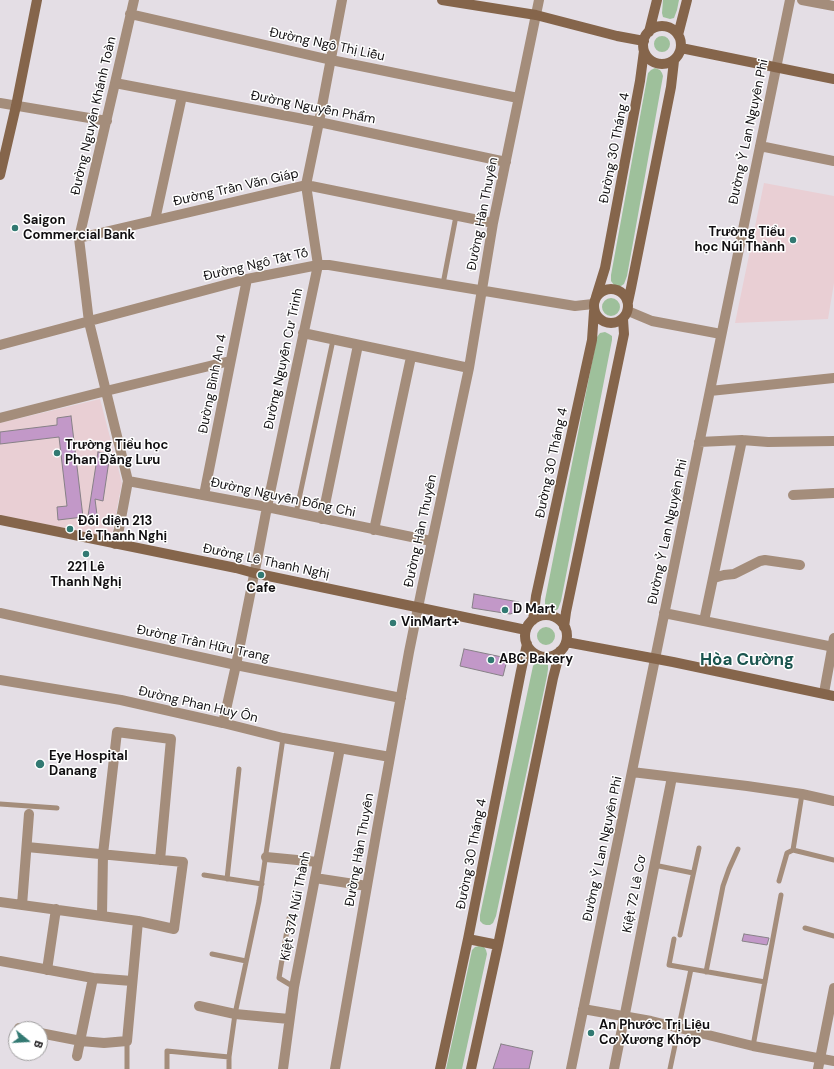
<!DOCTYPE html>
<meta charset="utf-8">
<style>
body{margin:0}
#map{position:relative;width:834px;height:1069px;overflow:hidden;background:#e4dee5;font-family:"DM Sans",sans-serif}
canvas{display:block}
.north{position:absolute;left:8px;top:1021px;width:40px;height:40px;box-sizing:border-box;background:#fff;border:1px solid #a09fa0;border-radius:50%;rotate:108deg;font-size:11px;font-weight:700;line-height:16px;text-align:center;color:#110f11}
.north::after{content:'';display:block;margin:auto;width:14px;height:18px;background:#327972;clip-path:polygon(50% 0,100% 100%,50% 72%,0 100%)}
</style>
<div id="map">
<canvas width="834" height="1069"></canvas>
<div class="north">B</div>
</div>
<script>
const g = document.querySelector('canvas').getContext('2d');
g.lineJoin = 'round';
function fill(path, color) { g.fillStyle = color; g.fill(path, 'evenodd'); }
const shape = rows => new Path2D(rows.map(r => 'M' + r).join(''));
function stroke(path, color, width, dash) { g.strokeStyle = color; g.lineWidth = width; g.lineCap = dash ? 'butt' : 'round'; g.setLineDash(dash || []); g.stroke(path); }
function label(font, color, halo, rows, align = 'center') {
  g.font = font + ' "DM Sans",sans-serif'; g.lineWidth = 3; g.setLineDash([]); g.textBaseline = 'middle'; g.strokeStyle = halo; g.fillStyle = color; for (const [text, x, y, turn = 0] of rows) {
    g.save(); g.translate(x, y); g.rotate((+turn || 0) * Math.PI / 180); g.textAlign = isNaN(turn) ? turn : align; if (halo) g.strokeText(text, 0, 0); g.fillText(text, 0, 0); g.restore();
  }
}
fill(shape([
 [764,183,834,196,834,283,828,319,735,323],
 [100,399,122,483,112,533,103,536,0,515,0,423]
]), '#e9cfd4');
fill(shape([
 [663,0,679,0,677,10,674,18,670,19,663,17,662,13],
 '654 44a8 8 0 1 1 16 0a8 8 0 1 1-16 0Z',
 [655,68,660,70,662,73,663,76,627,276,624,284,621,286,617,286,614,285,611,281,611,275,648,73,651,70],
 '602 307a9 9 0 1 1 18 0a9 9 0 1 1-18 0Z',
 [605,332,609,334,612,336,612,340,561,601,558,609,555,611,551,610,548,609,545,606,545,600,597,337,600,333],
 '537 636a9 9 0 1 1 18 0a9 9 0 1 1-18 0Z',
 [540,661,545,662,548,665,548,669,547,676,496,916,493,923,490,925,486,925,483,924,480,921,480,915,533,666,536,662],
 [479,946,484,947,486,950,487,954,462,1069,446,1069,472,950,475,947]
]), '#9ec09b');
const building = shape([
 [71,416,83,517,58,520,57,507,67,506,59,437,0,444,0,432,57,425,57,418,71,416],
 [98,452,110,454,103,501,95,499,97,515,88,516,98,452],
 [474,594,519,602,517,612,510,614,472,608,474,594],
 [464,649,502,657,506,664,503,676,460,666,464,649],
 [744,934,769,938,767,945,742,941,744,934],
 [501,1044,533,1051,529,1069,493,1069,501,1044]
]);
fill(building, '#c298c8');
stroke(building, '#878187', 1);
stroke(shape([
 [443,284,456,216],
 [296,513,333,340],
 [0,804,57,808],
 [793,850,834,860],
 [654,865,693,873],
 [204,875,262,884],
 [227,879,239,769],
 [779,881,787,853,793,850,802,794],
 [289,918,279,978,294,987],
 [805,928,834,936],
 [680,935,699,848],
 [674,939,669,965,765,982],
 [212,954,246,961],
 [706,972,723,886,729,869,738,849],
 [127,1041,127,1069],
 [753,1046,781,895],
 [167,1069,167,1051,229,1057],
 [229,1069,229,1057,235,1014,259,901,283,738],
 [670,1069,691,969]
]), '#a48d7b', 5);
stroke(shape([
 [802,0,834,6],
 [130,14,331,60,518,98],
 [115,83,319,122,506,162],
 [0,103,107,121],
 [760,146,834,161],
 [155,220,182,96],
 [79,238,306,185,493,223],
 [628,311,652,321,721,334],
 [303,333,469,368],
 [0,345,247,279,318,265,329,265,575,306,593,304],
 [710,391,834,378],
 [0,418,106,391,230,361],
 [699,442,742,440,768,442,834,441],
 [128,481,267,507,431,541],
 [204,495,247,279],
 [793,495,834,493],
 [322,519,358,345],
 [374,530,411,357],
 [115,544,119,529,128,481,89,322,79,238,115,83,134,0],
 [714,578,724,575,734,574,760,561,765,560,800,565],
 [0,613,236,665,401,698],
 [664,613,834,647],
 [704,621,742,440],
 [0,680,121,700,223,723,283,738,390,757],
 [824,693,834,638],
 [223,723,236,665,257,560,267,507,318,265,306,185,319,122,342,0],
 [632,772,747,786,802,794,834,801],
 [266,857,318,862],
 [315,878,367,886],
 [0,902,138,921,174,929,183,862,27,847],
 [22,905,29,814],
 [102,916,103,854,117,732,171,739,160,860],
 [0,961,93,978,132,981],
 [47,970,56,909],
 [199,1006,235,1014,289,1019],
 [583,1009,651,1021,753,1046,834,1061],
 [19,1028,21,1029],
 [40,1033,81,1041,104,1043,127,1041,138,921],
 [77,1056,93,978],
 [283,1069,294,987,340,748],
 [335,1069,377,829,409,652,422,588,469,368,493,223,539,0],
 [571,1069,790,0],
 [614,1069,672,777],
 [818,1069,834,988]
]), '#a48d7b', 10);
stroke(shape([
 [442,0,536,15,617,36,644,41],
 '643 45a19 19 0 1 1 38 0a19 19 0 1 1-38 0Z',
 [649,32,657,0],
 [678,35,687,0],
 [681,48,834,79],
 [0,175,16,106,37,0],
 '594 306a17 17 0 1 1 34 0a17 17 0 1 1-34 0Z',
 [596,297,605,268,640,81,644,51],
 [628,302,631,288,671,87,674,61],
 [0,520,236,568,254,573,526,630],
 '525 636a21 21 0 1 1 42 0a21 21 0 1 1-42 0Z',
 [533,620,536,596,592,340,594,311],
 [564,627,566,612,624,334,623,319],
 [566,642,673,662,834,696],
 [468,939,498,945],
 [440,1069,468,939,521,671,527,644],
 [471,1069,498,945,553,678,560,651]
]), '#85654b', 10);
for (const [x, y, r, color] of [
 [15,228,4,"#327972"],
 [793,240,4,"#327972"],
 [57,453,4,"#327972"],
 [70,529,4,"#327972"],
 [86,554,4,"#327972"],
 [261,575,4,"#327972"],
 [505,610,4,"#327972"],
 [393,623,4,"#327972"],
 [491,660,4,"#327972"],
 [40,764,5,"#327972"],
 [591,1033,4,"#327972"]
]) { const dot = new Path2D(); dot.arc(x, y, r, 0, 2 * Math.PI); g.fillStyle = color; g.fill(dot); stroke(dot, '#fff', 1.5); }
label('13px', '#110f11', '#fff', [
 ["Đường Ngô Thị Liễu",327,45,12],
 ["Đường Nguyễn Phẩm",313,108,11],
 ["Đường Nguyễn Khánh Toàn",94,116,-77],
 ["Đường Ỷ Lan Nguyên Phi",749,132,-78],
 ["Đường 30 Tháng 4",615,148,-79],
 ["Đường Trần Văn Giáp",236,188,-13],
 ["Đường Hàn Thuyên",483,214,-79],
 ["Đường Ngô Tất Tố",256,265,-13],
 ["Đường Nguyễn Cư Trinh",284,359,-78],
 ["Đường Bình An 4",213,384,-79],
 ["Đường 30 Tháng 4",552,463,-78],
 ["Đường Nguyễn Đổng Chi",283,498,12],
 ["Đường Hàn Thuyên",421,531,-78],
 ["Đường Ỷ Lan Nguyên Phi",668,532,-78],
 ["Đường Lê Thanh Nghị",266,562,12],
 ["Đường Trần Hữu Trang",203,644,12],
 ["Đường Phan Huy Ôn",198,705,13],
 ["Đường Ỷ Lan Nguyên Phi",603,849,-78],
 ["Đường Hàn Thuyên",360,850,-80],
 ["Đường 30 Tháng 4",472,854,-79],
 ["Kiệt 72 Lê Cơ",635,894,-79],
 ["Kiệt 374 Núi Thành",296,906,-79]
]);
label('bold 13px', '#110f11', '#fff', [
 ["Saigon",23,221],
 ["Commercial Bank",23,236],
 ["Trường Tiểu",785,233,"right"],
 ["học Núi Thành",785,248,"right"],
 ["Trường Tiểu học",65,446],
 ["Phan Đăng Lưu",65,461],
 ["Đối diện 213",78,522],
 ["Lê Thanh Nghị",78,537],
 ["221 Lê",86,568,"center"],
 ["Thanh Nghị",86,583,"center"],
 ["Cafe",261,589,"center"],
 ["D Mart",513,610],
 ["VinMart+",401,623],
 ["ABC Bakery",499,660],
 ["Eye Hospital",49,757],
 ["Danang",49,772],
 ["An Phước Trị Liệu",599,1026],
 ["Cơ Xương Khớp",599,1041]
], 'left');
label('bold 17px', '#1b554f', '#fff', [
 ["Hòa Cường",747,661]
]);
</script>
